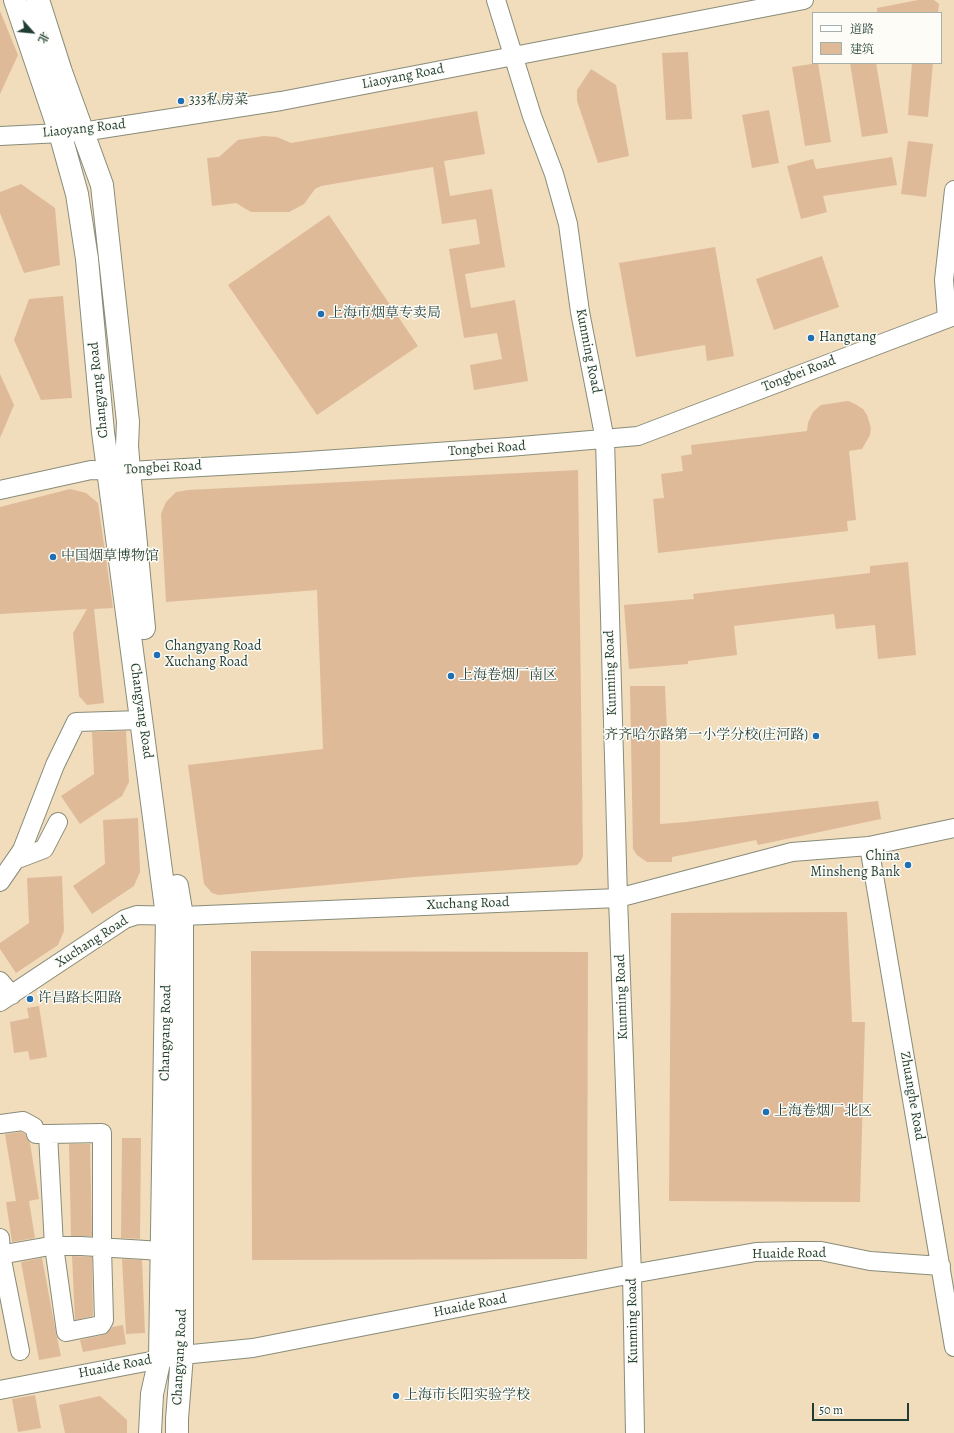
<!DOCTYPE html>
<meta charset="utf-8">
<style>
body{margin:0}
#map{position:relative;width:954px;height:1433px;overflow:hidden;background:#f1dcbc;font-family:Alegreya,"Noto Serif SC",serif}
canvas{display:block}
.legend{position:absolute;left:812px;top:12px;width:130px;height:52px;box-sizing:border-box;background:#fdfcf7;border:1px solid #a4b0a9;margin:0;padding:5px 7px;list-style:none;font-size:12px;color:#1f3d34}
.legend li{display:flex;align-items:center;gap:8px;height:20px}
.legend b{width:20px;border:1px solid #a4b0a9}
.north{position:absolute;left:12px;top:12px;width:40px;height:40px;-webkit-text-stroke:3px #fdfcf7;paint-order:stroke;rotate:117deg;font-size:11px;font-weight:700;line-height:16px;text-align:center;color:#1f3d34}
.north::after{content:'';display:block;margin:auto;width:14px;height:18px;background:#1f3d34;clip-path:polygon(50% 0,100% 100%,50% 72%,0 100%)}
.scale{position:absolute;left:812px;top:1403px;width:97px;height:18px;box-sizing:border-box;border:2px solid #1f3d34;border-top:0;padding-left:5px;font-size:12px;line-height:14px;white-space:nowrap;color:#1f3d34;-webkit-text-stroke:3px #fdfcf7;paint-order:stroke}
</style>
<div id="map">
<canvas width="954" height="1433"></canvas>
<ul class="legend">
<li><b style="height:5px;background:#fff"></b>道路</li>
<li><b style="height:11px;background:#dfba99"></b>建筑</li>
</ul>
<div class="north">北</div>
<div class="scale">50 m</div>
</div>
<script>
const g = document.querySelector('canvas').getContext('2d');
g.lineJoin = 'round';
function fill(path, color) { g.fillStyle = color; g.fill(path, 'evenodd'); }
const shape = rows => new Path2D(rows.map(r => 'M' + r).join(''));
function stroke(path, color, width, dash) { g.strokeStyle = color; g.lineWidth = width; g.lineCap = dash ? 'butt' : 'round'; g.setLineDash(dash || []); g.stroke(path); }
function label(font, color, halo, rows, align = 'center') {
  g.font = font + ' Alegreya,"Noto Serif SC",serif'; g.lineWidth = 3; g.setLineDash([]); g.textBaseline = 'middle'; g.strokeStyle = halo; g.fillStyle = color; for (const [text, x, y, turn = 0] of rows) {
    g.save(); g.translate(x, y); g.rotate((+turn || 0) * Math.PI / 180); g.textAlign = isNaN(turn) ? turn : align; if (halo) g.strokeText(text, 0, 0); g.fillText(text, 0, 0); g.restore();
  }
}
fill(shape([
 [918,0,934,0,939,4,938,13,877,13,877,8],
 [0,11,18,55,0,94],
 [688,52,692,119,666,120,662,53],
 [818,63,831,142,805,146,792,67],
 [850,63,876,63,888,133,862,137],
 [912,63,933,63,928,117,908,115],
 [591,69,616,85,629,156,598,163,577,101,577,90],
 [769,110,779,163,752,168,742,115],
 [477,111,485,154,444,161,450,196,492,189,505,267,465,274,471,308,515,300,528,381,474,390,470,365,502,359,497,333,464,338,449,249,480,244,476,219,442,224,433,167,321,186,315,189,304,204,289,212,251,212,236,203,212,206,207,158,219,157,238,140,264,136,277,137,291,143],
 [908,141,933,144,926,197,901,194],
 [892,157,897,185,823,196,827,212,801,219,787,166,813,159,816,169],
 [21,184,55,208,60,265,24,273,0,213,0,192],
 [329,215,418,346,317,415,228,285],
 [715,247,734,356,707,361,705,345,636,357,619,263],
 [822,256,839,307,774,330,756,279],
 [63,296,72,398,41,400,14,340,29,299],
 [0,374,14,405,0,438],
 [848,401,855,404,863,409,867,415,871,428,870,435,862,449,849,451,856,520,847,521,848,531,658,553,653,499,664,498,661,474,683,471,681,456,692,454,691,445,807,431,808,423,813,412,821,405],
 [578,470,583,856,581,861,577,865,415,877,219,895,212,893,204,884,188,765,323,749,317,590,166,602,161,514,166,502,176,492,188,490],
 [70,489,86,493,98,503,113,608,94,609,104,703,87,705,79,696,73,633,87,609,0,614,0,507],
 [908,562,916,655,878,659,875,625,836,629,834,614,734,626,737,655,688,661,688,664,629,669,624,605,694,599,693,594,870,573,870,566],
 [630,686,665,686,667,731,660,731,660,824,686,822,878,801,881,819,758,845,756,840,672,857,672,862,647,862,637,855,633,849],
 [126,731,129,782,122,796,80,824,61,796,94,774,92,732],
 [138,818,140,872,134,886,92,914,73,886,105,864,103,820],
 [62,876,64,931,58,945,16,973,0,949,0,943,29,923,27,878],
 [847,912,852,1022,865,1022,860,1202,669,1201,671,913],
 [251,951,588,952,587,1259,252,1260],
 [39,1006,47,1057,30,1060,28,1051,14,1053,10,1022,29,1018,27,1008],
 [21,1132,25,1134,30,1143,39,1199,29,1201,35,1238,12,1242,6,1202,16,1201,5,1134],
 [122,1138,141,1138,140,1239,121,1238],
 [69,1144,90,1144,92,1236,71,1236],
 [72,1256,92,1257,93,1316,75,1320],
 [42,1258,56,1333,61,1356,39,1360,21,1262],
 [122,1259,142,1260,145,1333,126,1334],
 [123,1325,126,1344,83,1352,80,1340,103,1335,107,1333,112,1327],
 [35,1395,41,1428,18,1432,12,1399],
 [100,1396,127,1420,127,1433,65,1433,59,1405]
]), '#dfba99');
const minor = shape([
 [496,0,532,116,554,174,568,224,580,312,605,440,618,898,632,1274,635,1433],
 [0,136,82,132,281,101,804,0],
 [947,318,944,280,954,190],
 [0,490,91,470,129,471,293,462,509,447,638,436,954,316],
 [869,846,954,1347],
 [15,860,44,849,58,822],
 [0,882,22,850,55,765,76,722,142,720],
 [0,981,12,995],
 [0,1002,125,919,137,915,182,916,618,898,792,852,869,846,954,828],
 [0,1124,23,1121,34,1127,36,1134,48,1134],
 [102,1133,102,1248,104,1320,101,1325,66,1332,54,1246,48,1134,102,1133],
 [0,1238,1,1255,20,1351],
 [0,1255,50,1246,81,1246,162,1251],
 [0,1390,182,1355,253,1348,632,1274,756,1252,795,1251,821,1251,870,1261,941,1266]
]);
const major = shape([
 [15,0,60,133,77,194,87,259,103,432,167,916,160,1358,152,1394,150,1433],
 [38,0,61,72,102,185,128,422,127,446,129,471,144,628],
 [177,886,182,916,182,1355,177,1419,177,1433]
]);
stroke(minor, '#888c78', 20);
stroke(major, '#888c78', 24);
stroke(minor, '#fff', 18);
stroke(major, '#fff', 22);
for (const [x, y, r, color] of [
 [181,101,4,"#1f6fb2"],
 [321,314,4,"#1f6fb2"],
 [811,338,4,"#1f6fb2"],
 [53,557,4,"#1f6fb2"],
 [157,655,4,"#1f6fb2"],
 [451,676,4,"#1f6fb2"],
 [816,736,4,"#1f6fb2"],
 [908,865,4,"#1f6fb2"],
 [30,999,4,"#1f6fb2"],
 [766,1112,4,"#1f6fb2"],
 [396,1396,4,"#1f6fb2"]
]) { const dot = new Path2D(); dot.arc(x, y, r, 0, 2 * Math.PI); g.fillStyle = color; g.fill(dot); stroke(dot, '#fdfcf7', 1.5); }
label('14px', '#1f3d34', '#fdfcf7', [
 ["Liaoyang Road",403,77,-11],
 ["Liaoyang Road",84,129,-6],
 ["Kunming Road",588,351,79],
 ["Tongbei Road",799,374,-21],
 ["Changyang Road",99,390,-96],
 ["Tongbei Road",487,449,-4],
 ["Tongbei Road",163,468,-3],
 ["Kunming Road",611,673,-92],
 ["Changyang Road",141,711,82],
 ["Xuchang Road",468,904,-2],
 ["Xuchang Road",92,942,-33],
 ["Kunming Road",622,997,-92],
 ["Changyang Road",166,1033,-89],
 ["Zhuanghe Road",912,1096,80],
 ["Huaide Road",789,1254,-1],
 ["Huaide Road",470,1306,-11],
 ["Kunming Road",633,1321,-91],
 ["Changyang Road",180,1357,-87],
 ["Huaide Road",115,1367,-11]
]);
label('14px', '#1f3d34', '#fdfcf7', [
 ["333私房菜",189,101],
 ["上海市烟草专卖局",329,314],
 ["Hangtang",819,338],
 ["中国烟草博物馆",61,557],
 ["Changyang Road",165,647],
 ["Xuchang Road",165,663],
 ["上海卷烟厂南区",459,676],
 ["齐齐哈尔路第一小学分校(庄河路)",808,736,"right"],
 ["China",900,857,"right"],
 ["Minsheng Bank",900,873,"right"],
 ["许昌路长阳路",38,999],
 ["上海卷烟厂北区",774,1112],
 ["上海市长阳实验学校",404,1396]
], 'left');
</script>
